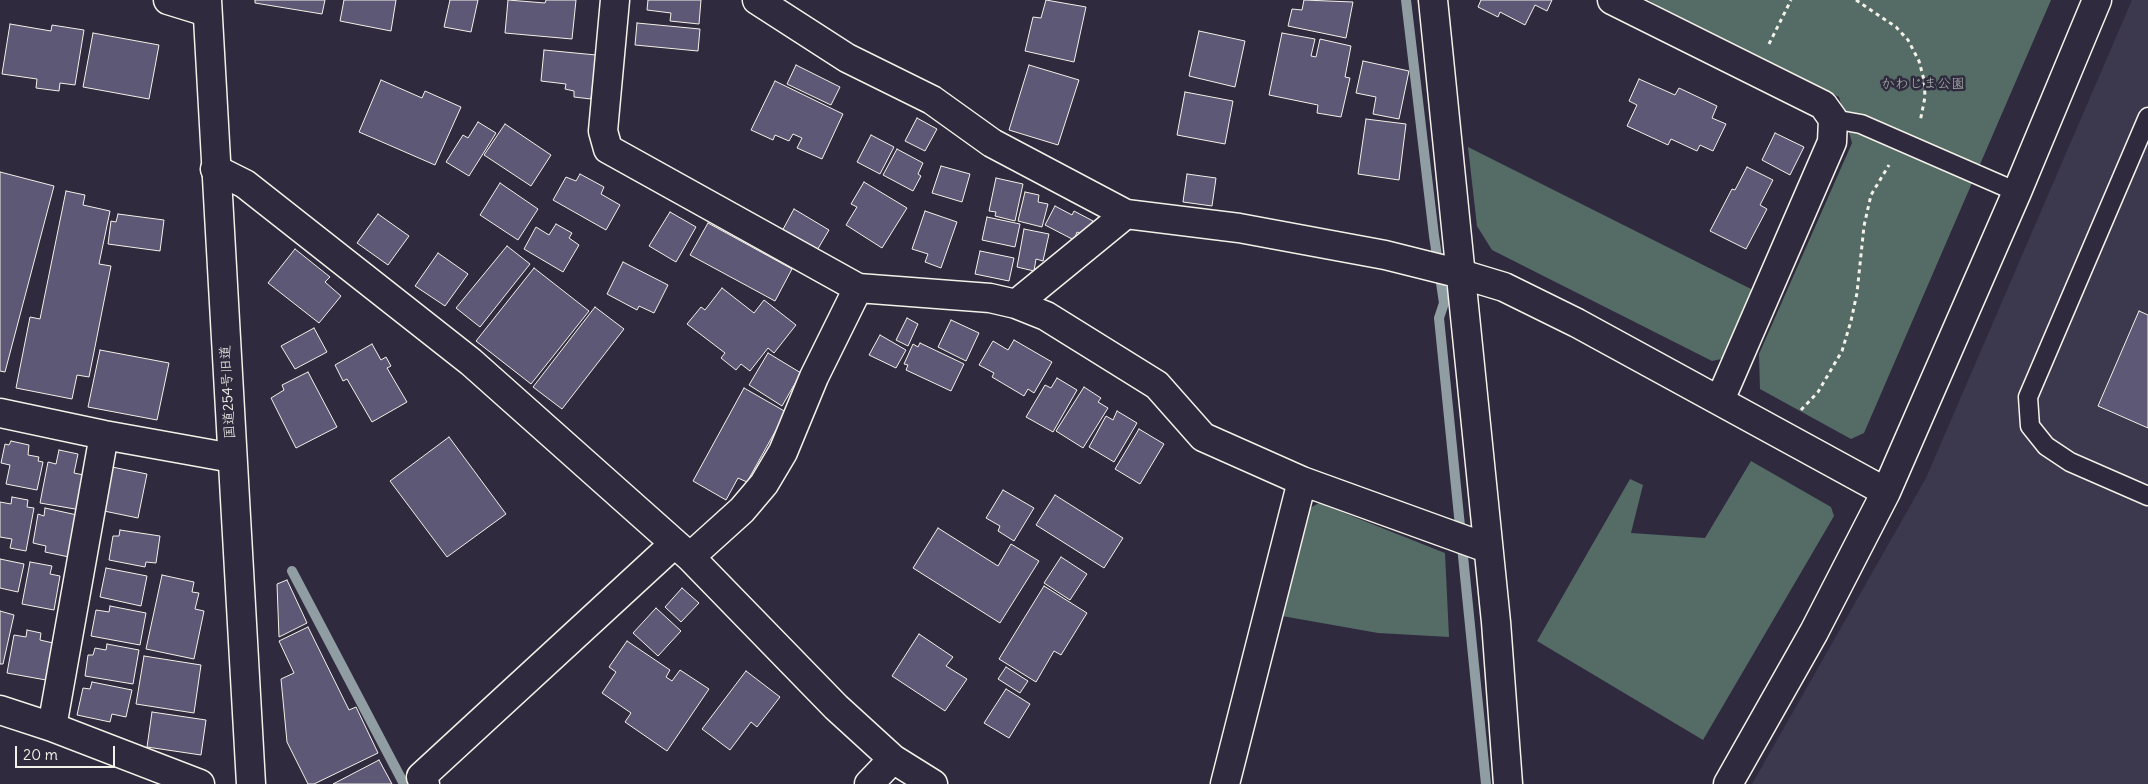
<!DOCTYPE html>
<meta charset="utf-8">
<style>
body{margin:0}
#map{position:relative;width:2148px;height:784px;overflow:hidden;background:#2f2a3d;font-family:Delius,sans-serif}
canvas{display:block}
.scale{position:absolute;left:15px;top:746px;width:100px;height:22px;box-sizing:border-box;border:2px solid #f4f1e8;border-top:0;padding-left:6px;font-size:15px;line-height:18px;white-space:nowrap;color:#f4f1e8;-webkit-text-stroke:4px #2f2a3d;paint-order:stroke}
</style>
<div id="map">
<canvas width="2148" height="784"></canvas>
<div class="scale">20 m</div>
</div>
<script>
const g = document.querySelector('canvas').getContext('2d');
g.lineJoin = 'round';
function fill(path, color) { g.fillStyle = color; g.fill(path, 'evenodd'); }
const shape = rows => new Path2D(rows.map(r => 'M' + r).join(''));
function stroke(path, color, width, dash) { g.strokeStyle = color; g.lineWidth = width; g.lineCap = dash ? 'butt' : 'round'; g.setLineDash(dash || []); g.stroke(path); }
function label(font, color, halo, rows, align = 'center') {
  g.font = font + ' Delius,"Klee One",sans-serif'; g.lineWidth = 5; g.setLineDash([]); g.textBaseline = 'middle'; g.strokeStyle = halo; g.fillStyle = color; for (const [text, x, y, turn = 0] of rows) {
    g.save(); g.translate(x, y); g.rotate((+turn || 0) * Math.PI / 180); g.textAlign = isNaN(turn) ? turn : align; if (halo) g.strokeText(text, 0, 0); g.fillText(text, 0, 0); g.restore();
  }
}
fill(shape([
 [2132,0,2148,0,2148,784,1752,784,1926,478]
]), '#3c384e');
fill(shape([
 [1648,0,2051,0,1864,433,1851,439,1760,389,1759,354,1852,143,1839,97,1677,18],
 [1468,147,1755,291,1726,358,1712,361,1492,250,1477,226],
 [1751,461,1831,507,1834,516,1703,740,1537,641,1630,479,1643,485,1631,533,1705,538],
 [1319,503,1445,553,1449,637,1378,633,1282,616,1310,508]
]), '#556b66');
stroke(shape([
 [1406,0,1434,236,1444,303,1439,318,1486,784],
 [292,571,404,784]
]), '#909ea4', 10);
const building = shape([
 [255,0,325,0,322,14,255,3,255,0],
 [344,0,396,0,391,31,340,21,344,0],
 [450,0,478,0,471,32,444,27,450,0],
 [508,0,545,3,546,0,576,0,572,39,505,33,508,0],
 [648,0,701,0,699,24,670,21,671,13,647,10,648,0],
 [1046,0,1086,7,1074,62,1025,51,1033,17,1041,18,1046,0],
 [1304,0,1353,2,1346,38,1288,26,1292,9,1302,10,1304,0],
 [1481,0,1552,0,1547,11,1535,5,1525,25,1500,12,1498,17,1478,7,1481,0],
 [637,23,700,29,698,51,635,45,637,23],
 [10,24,51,31,52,25,84,30,75,85,60,83,59,91,36,88,37,79,2,74,10,24],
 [1199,31,1245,41,1235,87,1189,76,1199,31],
 [93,33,159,45,149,99,83,87,93,33],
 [1282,33,1315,39,1311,56,1316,57,1320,39,1351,46,1345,77,1350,78,1341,117,1317,113,1318,105,1269,95,1282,33],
 [544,50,596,55,591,99,574,97,574,91,565,89,566,84,541,81,544,50],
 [1363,61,1409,71,1399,119,1373,114,1376,97,1356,93,1363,61],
 [796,65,840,87,831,105,787,84,796,65],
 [1029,65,1079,80,1058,145,1009,130,1029,65],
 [1639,79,1675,95,1679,88,1717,106,1712,118,1726,124,1713,151,1700,145,1697,151,1671,139,1668,145,1627,126,1637,105,1629,101,1639,79],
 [381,80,422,98,425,91,461,107,435,165,359,132,381,80],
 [775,81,843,114,822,159,797,148,802,138,793,134,789,141,775,135,773,140,751,130,775,81],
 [1185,92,1233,101,1225,144,1177,135,1185,92],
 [917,118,937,129,925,151,905,141,917,118],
 [1366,119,1406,124,1399,180,1358,174,1366,119],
 [478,122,496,133,469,176,446,162,463,135,468,138,478,122],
 [505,124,551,155,531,186,484,155,505,124],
 [1775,133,1804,147,1790,175,1762,160,1775,133],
 [871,135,894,147,880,174,857,162,871,135],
 [897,149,923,163,918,174,921,176,913,191,883,175,897,149],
 [941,166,970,174,962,202,932,193,941,166],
 [1747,167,1773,180,1760,205,1767,209,1746,249,1710,231,1732,189,1735,190,1747,167],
 [0,172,54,186,5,372,0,371,0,172],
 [580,174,604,187,601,194,620,205,606,230,553,200,566,177,576,181,580,174],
 [1187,174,1216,178,1212,206,1183,202,1187,174],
 [996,178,1023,184,1015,221,995,216,996,212,989,211,996,178],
 [864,182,907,208,882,248,846,225,857,207,851,204,864,182],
 [500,183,538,209,518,240,480,215,500,183],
 [66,191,85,195,83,205,110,211,99,264,111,266,89,377,77,375,72,399,16,388,30,317,40,319,66,191],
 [1025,192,1039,195,1038,202,1048,204,1042,227,1018,221,1025,192],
 [1055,206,1072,215,1074,211,1093,221,1085,236,1077,232,1074,240,1045,225,1055,206],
 [794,209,829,230,816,252,781,233,794,209],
 [925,211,957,222,941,268,925,262,928,254,912,249,925,211],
 [670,212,696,227,676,262,649,246,670,212],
 [118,214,164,220,160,251,108,244,111,221,116,222,118,214],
 [378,214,409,236,388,265,357,243,378,214],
 [987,217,1020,224,1015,247,982,240,987,217],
 [708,223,792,269,775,301,690,255,708,223],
 [556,224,572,233,569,238,579,245,563,272,524,249,536,227,549,235,556,224],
 [1024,229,1049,234,1043,261,1036,259,1034,271,1017,267,1024,229],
 [507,246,530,264,480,327,456,308,507,246],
 [295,249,330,277,325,282,341,296,319,323,268,283,295,249],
 [980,251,1014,258,1009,281,975,274,980,251],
 [438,253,468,274,445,306,415,286,438,253],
 [623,262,668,285,654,313,639,306,637,310,607,294,623,262],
 [534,268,589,311,531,384,476,341,534,268],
 [722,288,754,313,764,300,796,325,774,353,768,348,750,371,741,364,736,370,721,358,725,353,687,324,701,307,705,310,722,288],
 [595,307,624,329,562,409,533,387,595,307],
 [2139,311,2148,315,2148,428,2098,406,2139,311],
 [907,318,918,324,908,346,896,340,907,318],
 [951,320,979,333,966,361,938,347,951,320],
 [314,328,327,352,295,369,281,346,314,328],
 [880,335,906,350,896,368,869,355,880,335],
 [1014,340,1052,362,1034,393,1028,389,1024,396,992,377,994,373,979,365,993,341,1008,350,1014,340],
 [920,343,964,364,951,391,906,370,908,365,904,364,913,344,918,347,920,343],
 [372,344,381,360,386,357,391,366,387,368,407,402,372,422,347,379,343,381,335,365,372,344],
 [100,350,169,363,157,420,88,407,100,350],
 [768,353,801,373,782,406,749,385,768,353],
 [308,372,337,427,296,448,271,398,284,390,282,385,308,372],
 [1057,378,1077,390,1053,432,1026,417,1045,385,1051,388,1057,378],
 [1084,387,1101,398,1098,402,1108,408,1083,448,1056,431,1084,387],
 [744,388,786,412,747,482,738,478,726,500,693,481,744,388],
 [1117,411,1137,423,1114,462,1089,447,1106,416,1113,420,1117,411],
 [1139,429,1164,444,1140,484,1115,469,1139,429],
 [449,437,506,514,447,557,390,481,449,437],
 [11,441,29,445,28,455,39,457,38,461,43,462,37,490,6,484,10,465,1,463,5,444,9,445,11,441],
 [59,450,78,454,74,473,88,476,81,510,40,503,48,462,56,464,59,450],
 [112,467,147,474,138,518,104,511,112,467],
 [1003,490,1034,508,1014,541,998,531,1000,526,986,518,1003,490],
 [1055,495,1123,538,1104,568,1036,525,1055,495],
 [12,497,28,500,27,507,34,508,26,551,10,548,12,539,0,537,0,502,11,504,12,497],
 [45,508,77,515,69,557,45,552,46,546,33,543,38,514,44,516,45,508],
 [938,528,998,566,1011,544,1039,561,1000,623,913,568,938,528],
 [120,530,160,536,156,563,146,562,145,567,109,560,113,536,119,536,120,530],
 [1061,557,1087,574,1070,600,1044,583,1061,557],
 [0,559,24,564,18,592,0,588,0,559],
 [30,562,52,566,50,574,60,576,54,610,22,604,30,562],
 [106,568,147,576,141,606,100,597,106,568],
 [162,575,194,582,192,592,199,593,195,609,204,611,194,659,146,649,162,575],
 [287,580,307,623,279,637,277,584,287,580],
 [1044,586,1087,613,1061,655,1054,651,1036,682,999,659,1044,586],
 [682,588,699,603,681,622,665,607,682,588],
 [110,606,146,613,140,645,91,636,96,610,109,612,110,606],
 [656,608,681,631,658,656,633,633,656,608],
 [0,611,14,615,3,664,0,664,0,611],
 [308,627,349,710,356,707,378,753,314,784,308,784,287,742,281,679,294,673,279,641,308,627],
 [27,630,41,633,40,640,53,643,46,680,7,673,14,635,26,637,27,630],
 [919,634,953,657,946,666,967,679,945,711,892,676,919,634],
 [627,641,670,670,666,677,672,681,680,670,709,689,667,751,625,722,631,713,602,693,616,672,609,667,627,641],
 [107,644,139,650,133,684,85,676,88,655,93,655,95,648,106,650,107,644],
 [144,656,201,665,194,713,136,704,144,656],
 [1006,667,1028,681,1020,693,998,679,1006,667],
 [746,671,780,697,757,727,751,722,730,750,702,729,746,671],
 [92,682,132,690,126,717,112,714,110,722,77,715,83,688,90,689,92,682],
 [1006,689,1030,704,1009,738,984,723,1006,689],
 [152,712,206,720,201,755,147,747,152,712],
 [379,760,392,784,333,784,379,760]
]);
fill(building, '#5c5875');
stroke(building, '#f4f1e8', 1);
const lane = shape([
 [2148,117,2028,397,2030,426,2046,446,2070,462,2148,496],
 [1833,119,1861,124,2017,192]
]);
const street = shape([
 [168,0,207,12],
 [615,0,603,131,608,149,858,288,990,298,1016,304,1046,316,1157,385,1203,437,1302,481,1487,548],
 [757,0,847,58,932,100,992,143,1126,214,1239,228,1385,255,1461,274],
 [1433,0,1496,622,1508,784],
 [1612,0,1823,105,1833,119,1832,142,1720,400],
 [215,169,245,184,471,362,690,557,836,707,893,759,933,784],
 [1016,304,1126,214],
 [0,413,104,435,232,458],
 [690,557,742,510,764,484,783,452,814,377,858,288],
 [0,710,52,727,200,784],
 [52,727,104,435],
 [425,784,421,777,674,544],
 [869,784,893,759],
 [1225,784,1302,481]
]);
const secondary = shape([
 [207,0,251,784],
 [1461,274,1504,287,1577,323,1886,492],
 [1728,784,1814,632,1886,492,2017,192,2097,0]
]);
stroke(lane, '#f4f1e8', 21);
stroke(street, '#f4f1e8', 31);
stroke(secondary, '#f4f1e8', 31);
stroke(shape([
 [1856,0,1896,27,1908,40,1919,61,1924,80,1925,97,1920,122],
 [1769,44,1791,0],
 [1801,410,1818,392,1842,351,1851,321,1857,293,1864,226,1871,195,1889,165]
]), '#f4f1e8', 3, [4, 4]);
stroke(lane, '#2f2a3d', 18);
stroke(street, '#2f2a3d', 28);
stroke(secondary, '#2f2a3d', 28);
label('14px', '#acb5ae', '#2f2a3d', [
 ["かわじま公園",1923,84]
]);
label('14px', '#f4f1e8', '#2f2a3d', [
 ["国道254号旧道",228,392,-93]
]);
</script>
